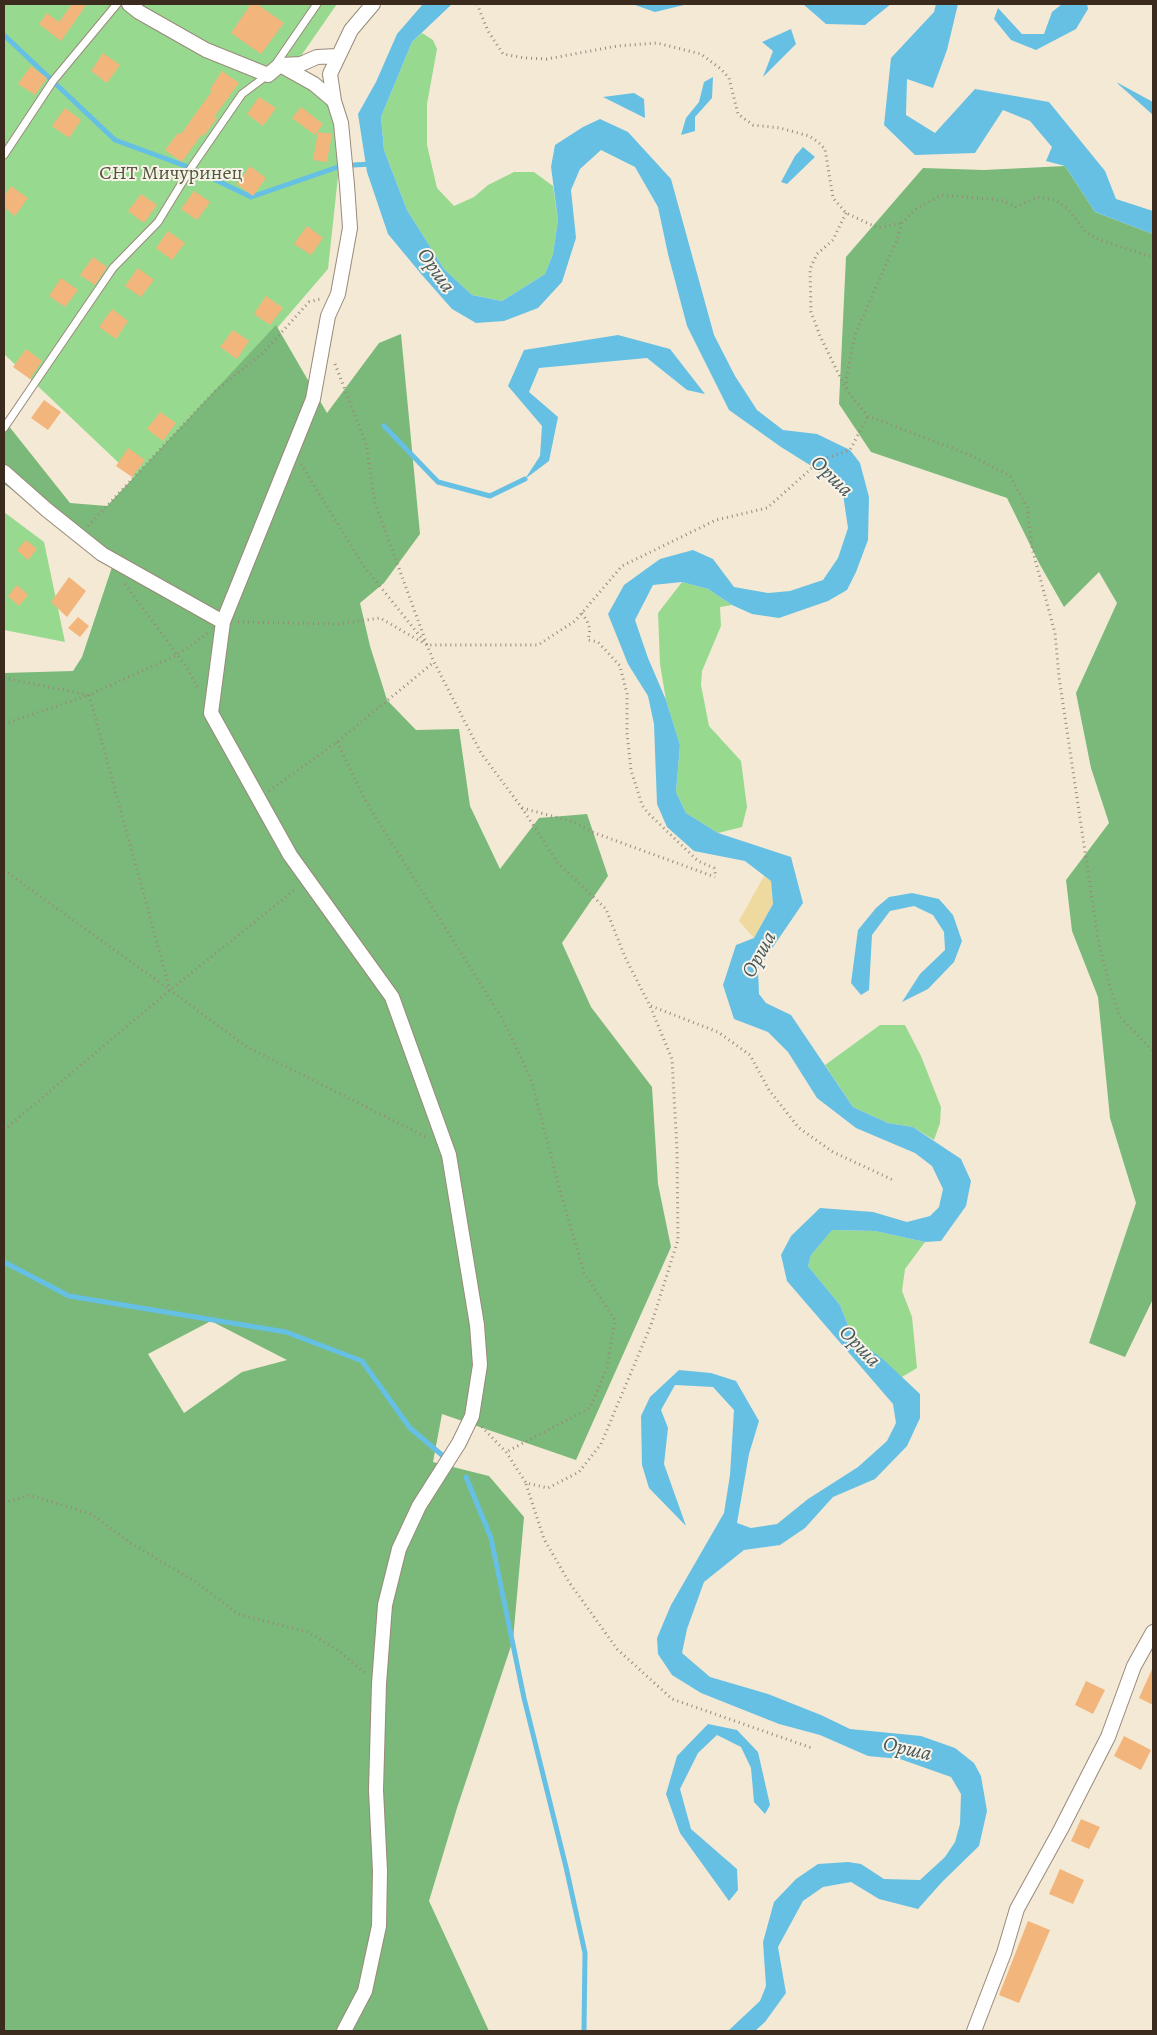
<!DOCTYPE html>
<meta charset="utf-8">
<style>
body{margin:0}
#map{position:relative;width:1157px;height:2035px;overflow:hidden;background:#f4e9d5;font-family:Alegreya,serif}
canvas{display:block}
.frame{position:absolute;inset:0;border:5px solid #3b2a1e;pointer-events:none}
</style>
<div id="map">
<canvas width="1157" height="2035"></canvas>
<div class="frame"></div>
</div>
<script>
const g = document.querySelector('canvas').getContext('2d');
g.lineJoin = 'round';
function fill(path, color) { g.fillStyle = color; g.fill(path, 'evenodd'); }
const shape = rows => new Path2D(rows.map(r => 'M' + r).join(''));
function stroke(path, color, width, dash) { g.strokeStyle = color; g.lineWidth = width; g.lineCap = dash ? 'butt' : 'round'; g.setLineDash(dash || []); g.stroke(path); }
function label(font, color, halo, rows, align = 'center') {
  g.font = font + ' Alegreya,serif'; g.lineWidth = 4; g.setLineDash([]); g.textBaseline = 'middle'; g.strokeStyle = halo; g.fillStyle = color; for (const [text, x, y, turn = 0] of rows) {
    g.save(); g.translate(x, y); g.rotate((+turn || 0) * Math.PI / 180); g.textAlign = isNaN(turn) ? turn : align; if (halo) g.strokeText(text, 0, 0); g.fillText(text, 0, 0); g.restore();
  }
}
fill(shape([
 [4,4,337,4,296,63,344,121,328,269,142,485,4,354],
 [422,33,433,40,437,49,427,104,427,145,437,188,454,206,474,197,488,185,514,172,534,172,553,186,558,220,553,254,545,274,502,301,472,295,444,269,407,210,384,150,381,117,412,42],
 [4,512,44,542,65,642,4,630],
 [682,582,708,589,732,605,720,607,721,626,702,671,701,685,709,726,741,761,747,807,742,827,718,833,686,813,676,792,680,745,666,700,660,664,658,613],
 [880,1025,905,1025,921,1056,941,1107,940,1123,934,1140,913,1127,888,1123,853,1107,825,1065],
 [831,1230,875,1231,925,1242,905,1269,902,1291,912,1317,917,1368,902,1377,852,1335,840,1305,808,1266,811,1255]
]), '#98d990');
fill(shape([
 [1065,166,1095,212,1153,234,1153,1299,1125,1357,1089,1343,1136,1203,1110,1118,1098,997,1072,931,1066,880,1109,823,1091,768,1076,693,1117,603,1099,572,1064,607,1039,563,1007,498,871,452,839,404,846,257,923,168,984,170],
 [276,325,327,413,379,343,401,334,420,534,384,583,360,603,370,646,387,700,416,730,459,729,470,806,500,869,539,818,587,814,608,876,562,943,591,1007,652,1087,658,1184,671,1247,576,1460,442,1414,433,1462,489,1476,524,1517,513,1640,457,1808,429,1901,489,2031,4,2031,4,673,73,671,82,657,114,561,4,484,4,420,70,503,107,506],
 [211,1321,287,1360,242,1372,184,1413,148,1354]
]), '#7ab97a');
fill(shape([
 [764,876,771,881,773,904,754,938,739,921]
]), '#eeda9e');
fill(shape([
 [423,4,461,4,452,4,412,42,381,117,384,150,407,210,444,269,472,295,502,301,545,274,553,254,558,220,551,167,555,145,583,127,600,119,628,132,671,179,714,335,735,376,757,410,783,430,817,434,850,450,860,463,869,497,868,540,856,572,847,590,828,601,779,618,752,614,732,605,708,589,682,582,653,585,635,620,648,658,666,700,680,745,676,792,686,813,718,833,791,857,803,903,758,969,759,994,766,1003,791,1015,853,1107,888,1123,913,1127,961,1159,971,1181,966,1206,941,1241,925,1242,875,1231,832,1230,811,1255,808,1266,840,1305,852,1335,885,1361,920,1394,920,1418,907,1446,875,1479,833,1497,805,1528,780,1545,744,1550,704,1582,687,1629,682,1653,710,1677,768,1694,821,1715,850,1729,921,1736,955,1748,974,1763,981,1776,987,1811,979,1846,942,1882,918,1909,879,1899,851,1882,823,1887,803,1901,778,1947,786,1993,765,2022,755,2031,728,2031,760,2001,766,1986,763,1942,774,1902,796,1879,818,1864,848,1862,861,1864,884,1879,920,1880,945,1857,955,1842,960,1824,961,1794,951,1777,900,1759,868,1756,820,1735,779,1724,701,1693,672,1675,658,1654,657,1638,671,1605,724,1513,730,1475,734,1410,713,1387,675,1385,661,1410,668,1428,664,1464,686,1526,649,1488,642,1465,641,1416,650,1397,679,1370,711,1373,736,1381,759,1421,749,1454,737,1523,751,1528,777,1524,808,1499,858,1467,887,1441,896,1423,893,1404,787,1281,781,1255,791,1236,820,1208,873,1212,907,1222,930,1216,939,1207,943,1189,932,1166,915,1153,856,1128,817,1098,788,1052,768,1032,734,1019,723,985,736,945,754,938,773,904,771,881,745,861,694,851,667,827,657,804,654,724,648,696,628,664,608,614,624,585,660,559,693,550,713,559,734,587,768,593,790,591,823,580,838,558,848,528,843,494,813,467,781,447,729,410,687,326,668,254,658,207,635,167,601,150,580,169,571,190,576,238,562,282,538,308,504,321,476,323,452,309,422,275,388,234,367,172,358,114,376,82,397,34],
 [632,4,688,4,655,12],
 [803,4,891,4,865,25,826,24],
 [936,4,958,4,947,50,933,88,907,79,906,115,935,133,975,89,1049,102,1105,171,1116,199,1153,211,1153,234,1095,212,1065,166,1046,161,1052,147,1030,121,1003,110,975,153,915,155,884,125,891,58,934,12],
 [1062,4,1087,4,1088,9,1076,29,1036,50,1011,40,994,19,998,8,1022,34,1044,34,1052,12],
 [791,29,796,44,763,77,773,51,762,42],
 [713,77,712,98,695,117,695,131,681,135,686,118,699,102,704,82],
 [1118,83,1153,102,1153,115,1117,83],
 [634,93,644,99,645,118,603,97],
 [803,147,815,157,787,184,781,182,795,156],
 [618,335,670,349,705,394,687,390,647,358,539,368,529,392,558,417,549,461,525,479,540,456,542,426,508,386,524,350],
 [912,893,939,899,953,915,962,941,954,962,928,989,902,1002,920,974,945,950,944,932,933,915,914,906,890,911,872,935,869,990,861,995,851,983,858,930,876,908,889,897],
 [708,1724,737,1730,758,1752,770,1805,765,1814,754,1802,751,1768,741,1747,717,1735,698,1753,680,1789,691,1829,737,1869,738,1890,729,1901,680,1833,666,1794,677,1756]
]), '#66c0e4');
stroke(shape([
 [4,35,115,140,191,168,251,197,341,166],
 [354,165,371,164],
 [384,426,438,482,490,496,525,479],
 [4,1262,69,1296,286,1332,362,1361,410,1428,442,1455],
 [466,1477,491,1538,524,1698,566,1867,585,1953,584,2031]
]), '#66c0e4', 5);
fill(shape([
 [72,4,87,4,61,41,39,24,47,13,59,22],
 [251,4,257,4,284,23,261,54,231,33],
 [103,53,120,65,107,83,91,71],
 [31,66,47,78,35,95,18,84],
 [222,71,239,83,214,117,217,118,204,136,202,134,182,162,165,150,178,133,181,134,212,91,210,89],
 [259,97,276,108,263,126,247,114],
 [301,107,323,124,315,135,292,118],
 [65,108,81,120,69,138,52,126],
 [318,132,332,134,327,162,313,160],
 [250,166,266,178,253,196,237,184],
 [11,186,28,198,15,216,4,207,4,197],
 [194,191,210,202,197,220,181,209],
 [141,194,157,205,144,223,128,211],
 [307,226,323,238,311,255,294,244],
 [168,231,185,243,172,260,156,248],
 [93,257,107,267,95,285,80,275],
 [138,268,154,280,141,297,125,286],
 [61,278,78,290,65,307,49,296],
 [266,296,283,308,270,325,254,314],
 [112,309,128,321,116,339,99,327],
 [233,330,249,341,237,359,220,347],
 [26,349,42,361,30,379,13,367],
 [44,400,61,412,48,430,31,418],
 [160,412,176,423,163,441,147,429],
 [128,448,145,460,132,477,116,466],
 [26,540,37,549,28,560,17,550],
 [69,577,86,591,67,617,51,602],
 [17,585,28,595,19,606,8,596],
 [78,617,89,626,80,637,68,628],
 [1153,1667,1153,1705,1139,1698],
 [1086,1681,1105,1690,1093,1714,1075,1705],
 [1124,1736,1151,1750,1141,1770,1114,1756],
 [1081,1819,1100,1827,1089,1849,1071,1841],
 [1060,1869,1084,1880,1073,1904,1049,1894],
 [1028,1921,1050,1930,1019,2003,999,1995]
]), '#f2b67c');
const service = shape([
 [275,65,317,4],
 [4,155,53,81,117,4],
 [4,428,113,268,158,222,191,168,242,94,269,74]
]);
const minor = shape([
 [129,4,139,12,206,50,268,75,280,65,314,84,334,101],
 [281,65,301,64,317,57,337,56],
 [4,472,47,510,102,554,223,622],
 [344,2031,365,1991,379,1926,380,1871,376,1790,379,1684,385,1605,399,1549,419,1506,459,1443,472,1416,480,1365,477,1325,449,1155,392,997,290,855,211,713,223,622,313,399,328,316,338,294,350,228,347,185,341,123,334,101,330,74,351,30,373,4],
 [974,2031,1004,1953,1017,1909,1061,1829,1108,1737,1134,1666,1153,1632]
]);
stroke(service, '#988a7a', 9);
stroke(minor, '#988a7a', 16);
stroke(shape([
 [477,4,488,31,503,54,525,58,547,59,617,46,657,43,701,54,721,69,729,78,738,114,753,125,780,128,809,136,818,142,825,149,833,198,846,213,878,228,902,223],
 [846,213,833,240,817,254,810,269,811,312,820,336,847,391,868,416,970,455,1010,476,1027,507,1032,548,1055,633,1059,677,1098,939,1109,983,1120,1017,1153,1051],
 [335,364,366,444,375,503,426,642],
 [847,388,846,380,855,335,896,242,902,223,917,208,942,195,1001,200,1016,207,1038,197,1055,200,1068,209,1086,232,1100,240,1153,257],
 [301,464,363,565,427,645,434,662,481,753,522,808,558,863,606,909,625,957,650,1006,672,1059,677,1150,678,1240,651,1325,601,1444,579,1472,548,1488,526,1483,506,1452,481,1426],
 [88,526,215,391,262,354,309,302,320,299],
 [125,584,187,668,199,690],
 [582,613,587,621,590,629,588,640,598,642,620,666,627,694,627,733,631,770,642,805,648,813,698,861,714,868,716,877],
 [238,622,337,624,380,618,427,645,538,645,575,621,622,566,716,520,767,508,821,460,850,450,868,416],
 [4,678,89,695,177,655,208,633],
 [4,724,89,695,170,990,247,1047,428,1138],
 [337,742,366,802,502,1018,531,1079,561,1194,584,1273,615,1320,607,1368,590,1408,506,1452],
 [269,791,337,742,434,662],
 [522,808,574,822,592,832,715,877],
 [4,870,170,990],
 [651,1006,718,1032,750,1055,769,1090,799,1128,833,1152,893,1180],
 [4,1130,170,990,297,888],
 [526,1484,544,1539,569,1582,617,1649,672,1699,812,1748],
 [4,1503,30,1495,91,1514,132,1544,196,1582,238,1614,308,1632,339,1651,365,1673]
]), '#988a7a', 3, [1, 4]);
stroke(service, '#fff', 7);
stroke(minor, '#fff', 14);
label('20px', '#52563a', '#f7f3e8', [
 ["СНТ Мичуринец",171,174]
]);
label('italic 21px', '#485759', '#f7f3e8', [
 ["Орша",435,271,55],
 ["Орша",831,477,44],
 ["Орша",760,955,-61],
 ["Орша",859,1347,46],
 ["Орша",907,1750,13]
]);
</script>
